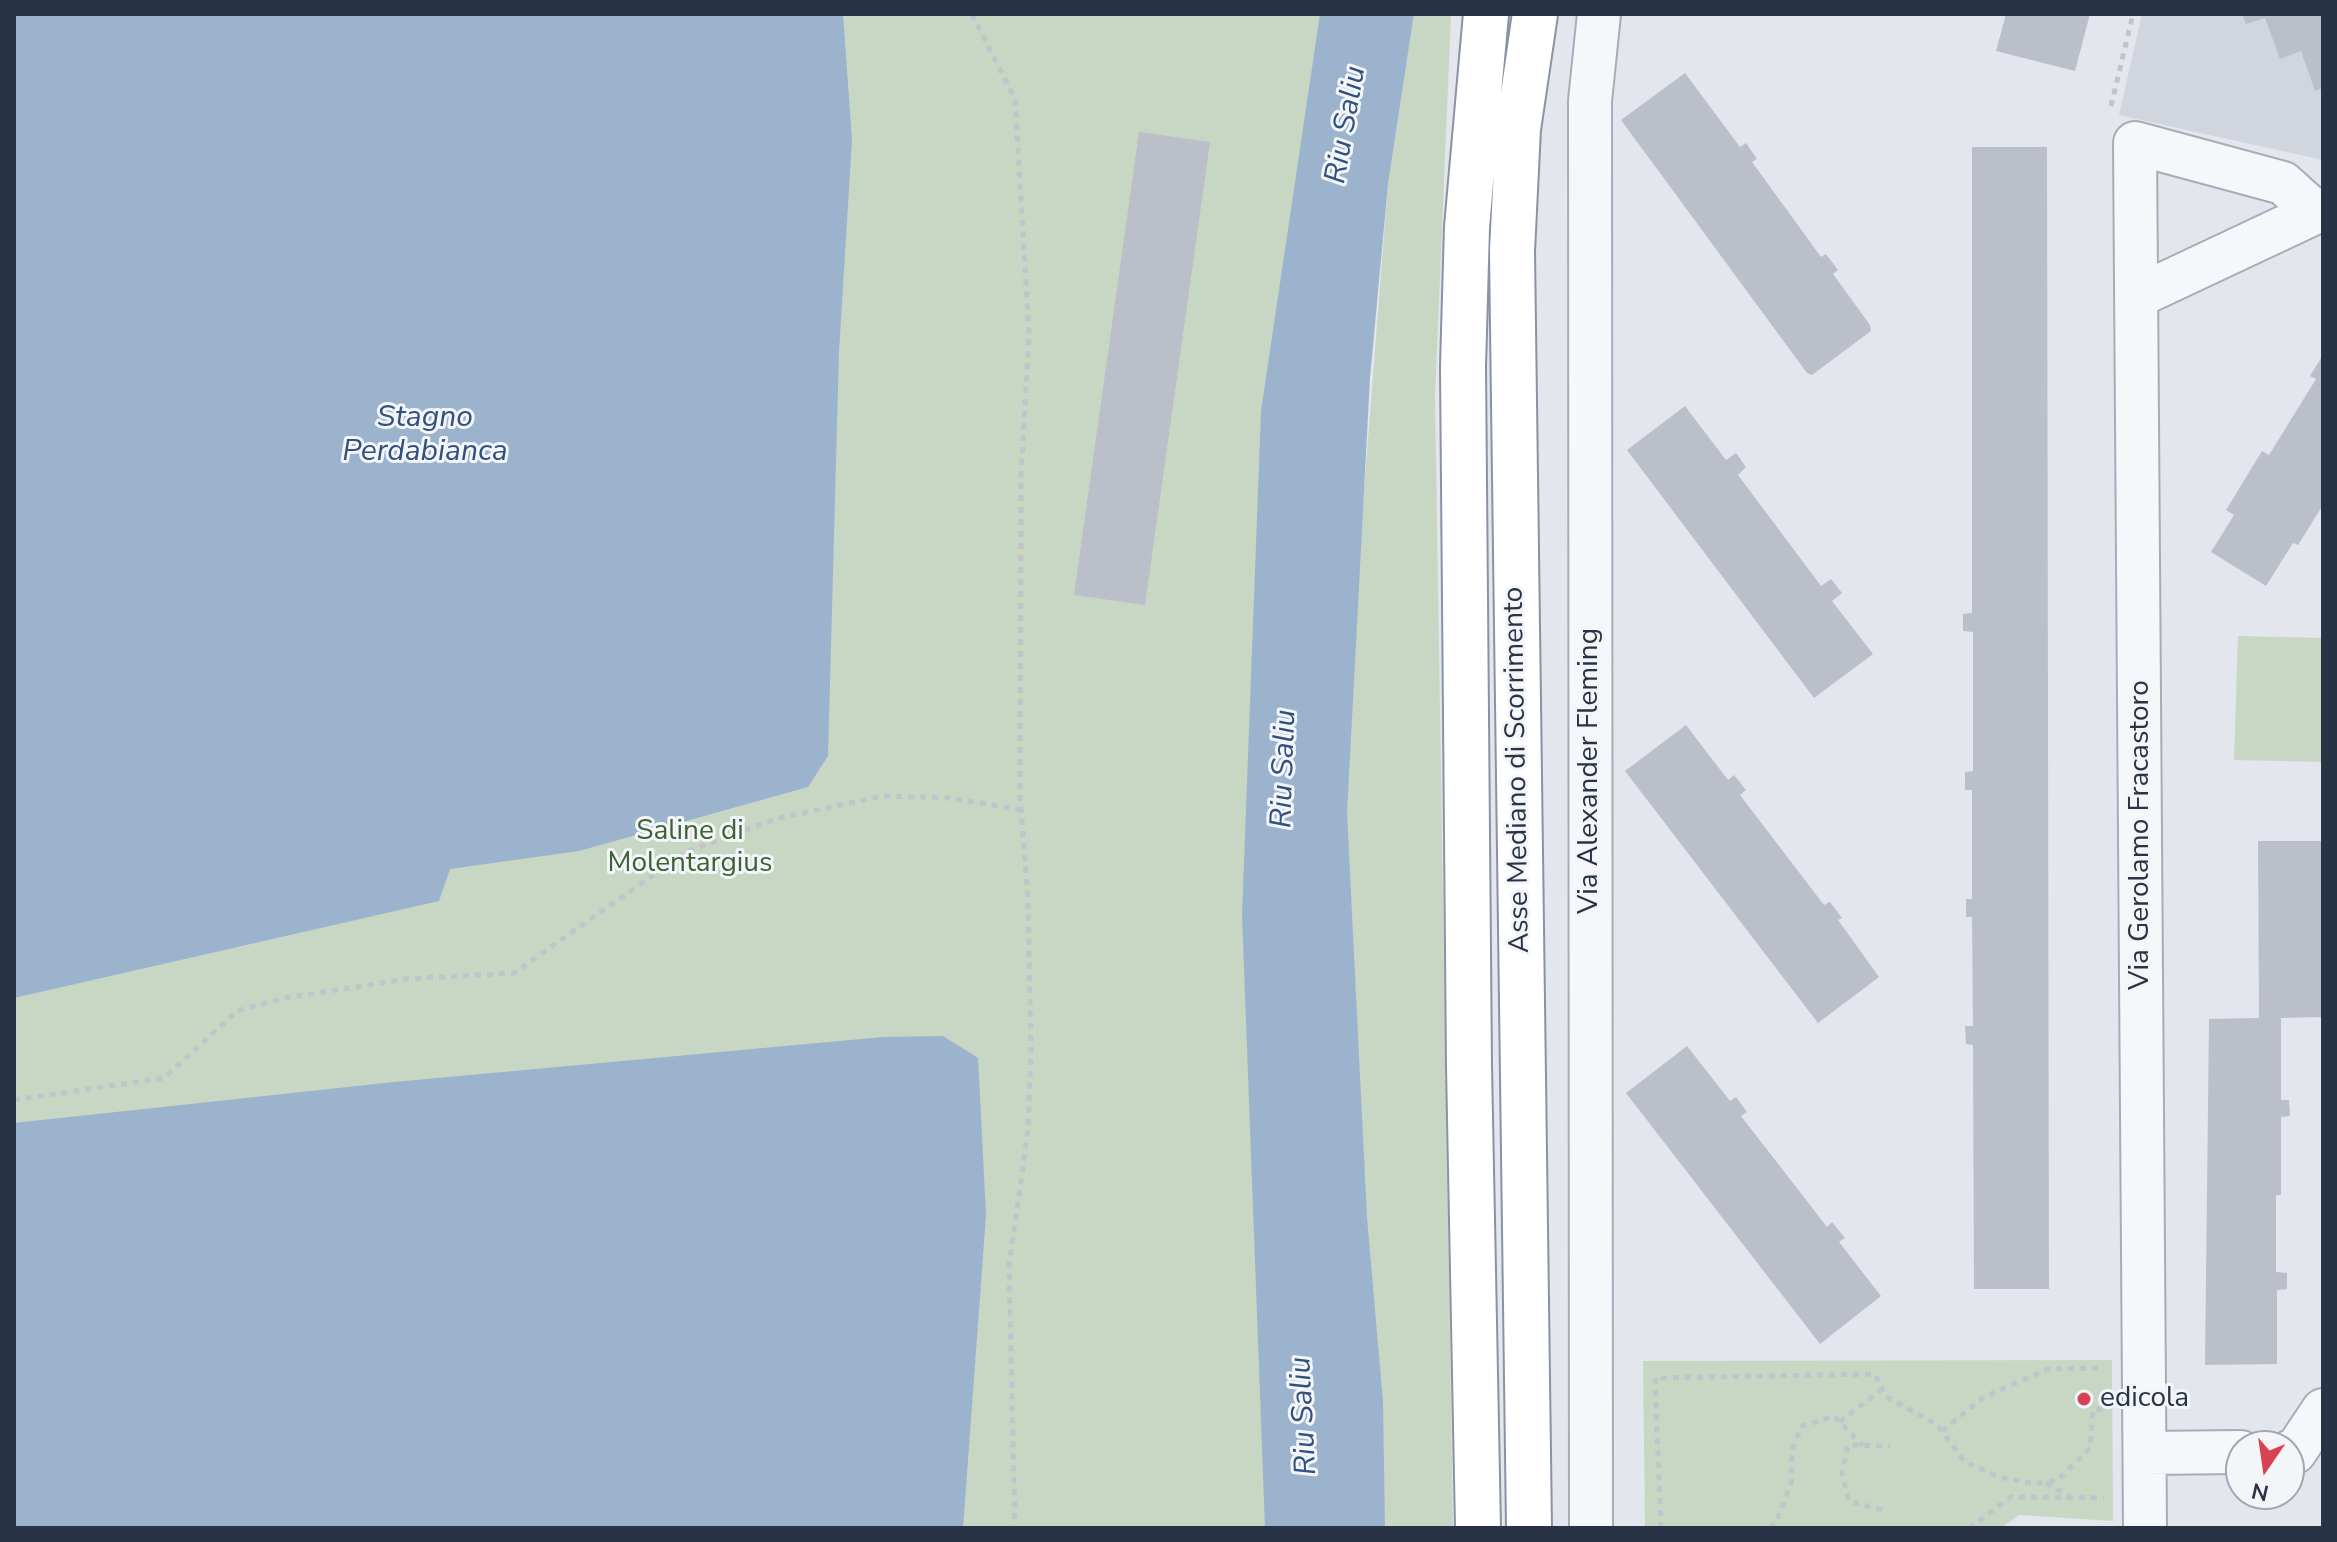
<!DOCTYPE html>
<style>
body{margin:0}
#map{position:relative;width:2337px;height:1542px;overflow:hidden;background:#e3e6ec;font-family:"Nunito Sans",sans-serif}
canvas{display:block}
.frame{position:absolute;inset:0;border:16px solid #293346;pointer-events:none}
.north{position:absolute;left:2225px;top:1430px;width:80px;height:80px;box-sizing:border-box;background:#f3f5f9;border:2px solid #a2a7b1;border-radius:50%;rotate:193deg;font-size:22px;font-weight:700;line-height:32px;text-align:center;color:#293346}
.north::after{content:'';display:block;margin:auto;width:28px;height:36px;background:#d74254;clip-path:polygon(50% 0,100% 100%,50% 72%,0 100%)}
</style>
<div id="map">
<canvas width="2337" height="1542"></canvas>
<div class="frame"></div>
<div class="north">N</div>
</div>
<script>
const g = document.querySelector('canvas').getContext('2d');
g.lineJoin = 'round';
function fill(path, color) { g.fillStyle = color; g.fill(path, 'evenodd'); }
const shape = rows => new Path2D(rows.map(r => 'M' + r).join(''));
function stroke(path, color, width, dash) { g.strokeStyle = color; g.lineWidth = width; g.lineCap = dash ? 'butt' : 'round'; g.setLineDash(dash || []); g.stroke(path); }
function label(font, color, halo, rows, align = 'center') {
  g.font = font + ' "Nunito Sans",sans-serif'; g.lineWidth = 6; g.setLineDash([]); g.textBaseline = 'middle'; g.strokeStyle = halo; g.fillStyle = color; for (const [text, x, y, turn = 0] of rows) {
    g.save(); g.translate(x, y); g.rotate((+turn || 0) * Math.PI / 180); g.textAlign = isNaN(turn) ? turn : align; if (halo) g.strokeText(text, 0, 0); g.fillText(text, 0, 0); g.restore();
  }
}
fill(shape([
 [2142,14,2323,14,2323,160,2119,115]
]), '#d1d5de');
fill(shape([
 [14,14,1402,14,1362,382,1362,516,1388,184,1414,14,1451,14,1435,397,1453,1528,14,1528],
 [2238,636,2323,638,2323,762,2234,760],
 [2112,1360,2113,1521,2019,1515,2001,1528,1645,1528,1643,1361]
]), '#c8d6c4');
fill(shape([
 [14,14,843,14,852,140,839,352,828,756,808,787,579,851,450,869,439,901,14,998],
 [1320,14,1414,14,1388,184,1370,378,1347,813,1367,1217,1383,1402,1385,1528,1265,1528,1242,915,1261,411],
 [943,1036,978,1058,986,1215,963,1528,14,1528,14,1123,394,1082,883,1037]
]), '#9cb3ce');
fill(shape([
 [2006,14,2090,14,2075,71,1996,51],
 [2242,14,2323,14,2323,88,2315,91,2301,51,2280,59,2265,18,2246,24],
 [1685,73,1740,147,1746,143,1757,159,1752,162,1821,257,1826,254,1838,270,1833,274,1870,325,1871,331,1812,375,1807,373,1621,120],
 [1139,132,1210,142,1145,605,1074,595],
 [1972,147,2047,147,2049,1289,1974,1289,1973,1045,1966,1044,1965,1026,1973,1026,1972,917,1966,917,1966,899,1972,899,1972,790,1965,790,1965,772,1973,771,1973,632,1963,631,1963,614,1972,613],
 [2323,355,2323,505,2298,545,2293,543,2266,586,2211,552,2234,515,2226,510,2262,451,2269,455,2316,379,2310,376],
 [1685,406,1726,460,1736,453,1746,467,1738,475,1821,586,1831,579,1842,593,1832,601,1873,654,1814,698,1627,450],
 [1686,725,1728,780,1734,775,1746,790,1740,795,1824,905,1830,902,1842,918,1838,920,1879,977,1818,1023,1625,771],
 [2258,841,2323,841,2323,1017,2281,1018,2281,1100,2289,1100,2290,1116,2281,1117,2281,1195,2276,1195,2276,1272,2287,1273,2287,1289,2277,1290,2277,1364,2205,1365,2209,1019,2259,1018],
 [1687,1046,1730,1101,1736,1097,1747,1112,1741,1116,1827,1227,1832,1222,1845,1238,1839,1242,1881,1296,1820,1344,1626,1093]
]), '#babfca');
const minor = shape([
 [2138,296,2323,209],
 [2289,1452,2295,1452,2323,1410],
 [2145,1453,2241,1452],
 [1591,1528,1590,101,1599,14],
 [2145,1528,2135,143,2283,183,2315,212]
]);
const trunk = shape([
 [1478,1528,1469,1066,1463,366,1467,227,1486,14],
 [1529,1528,1512,251,1518,129,1535,14]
]);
stroke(minor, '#a7adb7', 46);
stroke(trunk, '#8993a4', 48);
stroke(shape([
 [972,14,1015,99,1029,334,1021,477,1020,796,1028,899,1031,1051,1028,1130,1009,1265,1015,1528],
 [2111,106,2133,14],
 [14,1100,164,1078,237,1011,285,998,406,979,514,973,686,852,775,819,883,796,950,798,1021,810],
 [1840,1422,1882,1389],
 [1942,1431,1984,1397,2048,1369,2103,1368],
 [2046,1483,2069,1496],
 [1882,1510,1849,1501,1842,1474,1848,1445,1890,1446],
 [1661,1528,1655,1378,1875,1374,1885,1396,1936,1424,1965,1462,1999,1477,2036,1484,2059,1479,2090,1448,2093,1410,2102,1409],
 [1770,1528,1776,1522,1791,1484,1792,1449,1802,1426,1834,1416,1863,1446],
 [1969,1528,2011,1497,2104,1498]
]), '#c1c4cb', 5, [6, 6]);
stroke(minor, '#f6f7fa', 42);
stroke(trunk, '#fff', 44);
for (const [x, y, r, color] of [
 [2084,1399,8,"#d74254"]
]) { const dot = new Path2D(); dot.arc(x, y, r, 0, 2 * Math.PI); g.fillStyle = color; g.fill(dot); stroke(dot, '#f3f5f9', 3); }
label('28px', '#293346', '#f3f5f9', [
 ["Asse Mediano di Scorrimento",1518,770,-91],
 ["Via Alexander Fleming",1590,771,-90],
 ["Via Gerolamo Fracastoro",2141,835,-90]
]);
label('28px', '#3d6236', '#f3f5f9', [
 ["Saline di",690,832],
 ["Molentargius",690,864]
]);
label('28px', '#293346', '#f3f5f9', [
 ["edicola",2100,1399]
], 'left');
label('italic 30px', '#30507d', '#f3f5f9', [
 ["Riu Saliu",1347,125,-80],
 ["Stagno",425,419],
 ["Perdabianca",425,453],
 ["Riu Saliu",1285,769,-88],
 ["Riu Saliu",1305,1416,-93]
]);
</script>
